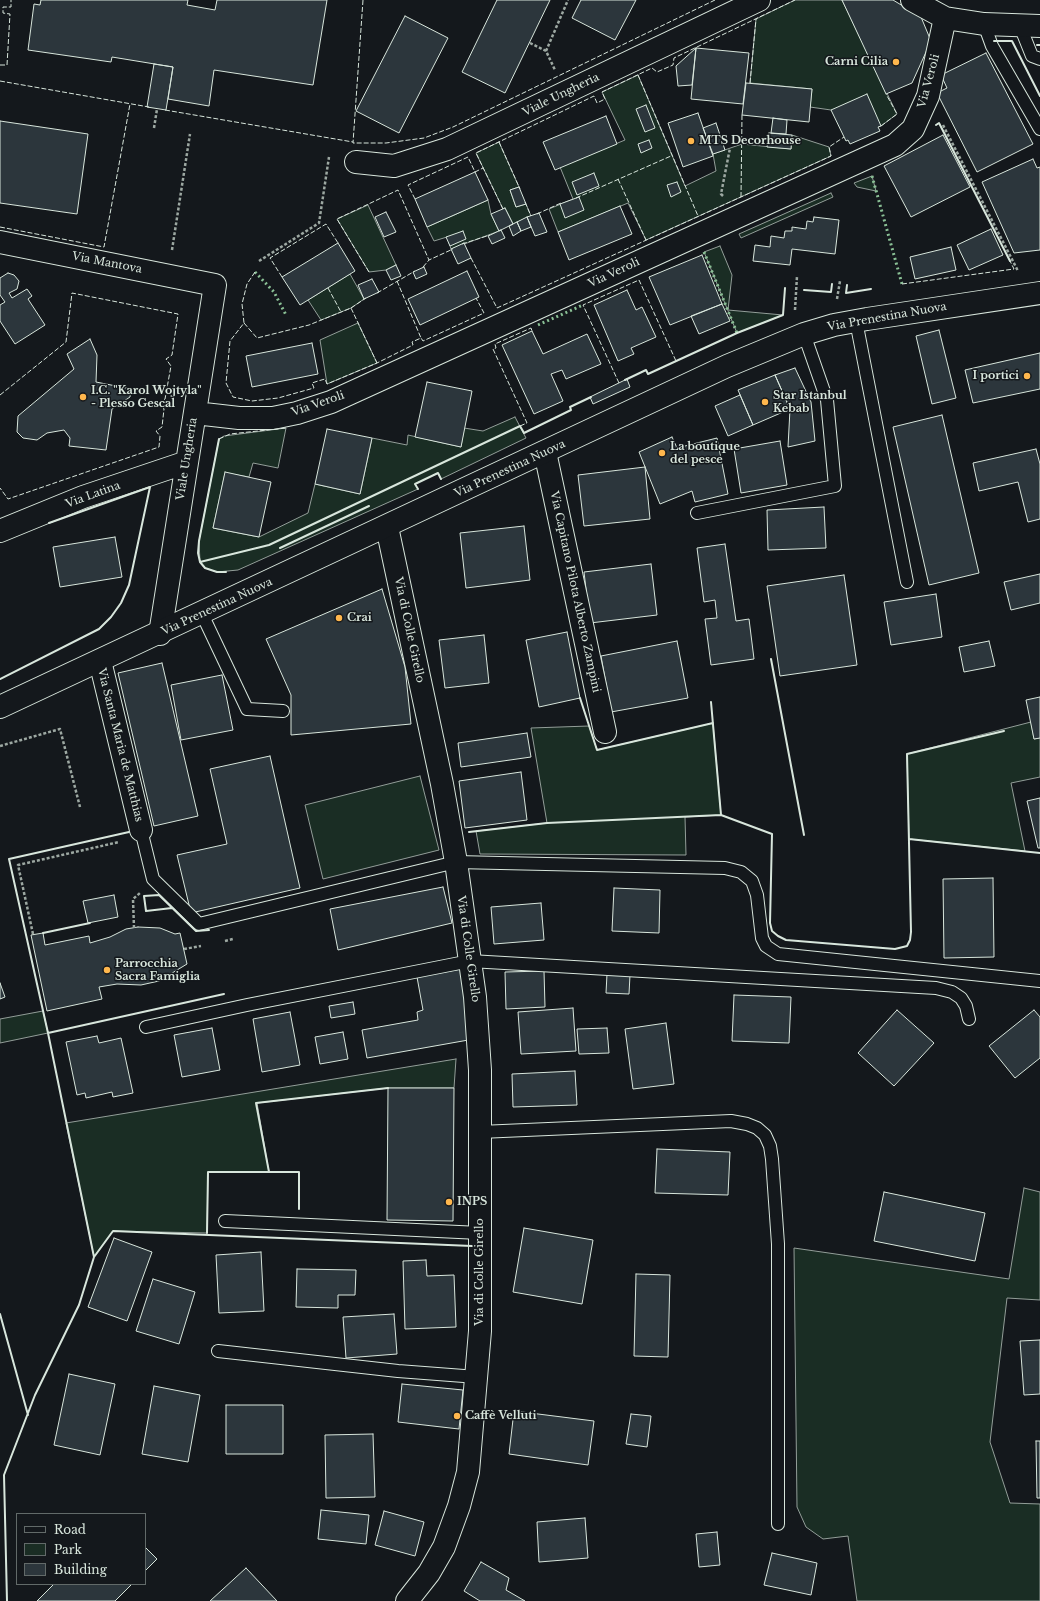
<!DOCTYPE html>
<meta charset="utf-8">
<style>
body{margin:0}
#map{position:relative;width:1040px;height:1601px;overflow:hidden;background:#14181c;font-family:"Libre Baskerville",serif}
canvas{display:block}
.legend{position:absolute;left:16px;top:1513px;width:130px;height:72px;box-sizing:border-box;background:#14181c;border:1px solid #626a69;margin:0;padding:5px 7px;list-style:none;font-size:12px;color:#d8e6dc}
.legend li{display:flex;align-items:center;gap:8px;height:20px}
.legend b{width:20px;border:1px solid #626a69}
</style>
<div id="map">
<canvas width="1040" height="1601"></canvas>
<ul class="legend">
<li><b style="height:5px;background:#14181c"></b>Road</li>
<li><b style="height:11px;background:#1a2d24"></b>Park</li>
<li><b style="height:11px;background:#2c363c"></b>Building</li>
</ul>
</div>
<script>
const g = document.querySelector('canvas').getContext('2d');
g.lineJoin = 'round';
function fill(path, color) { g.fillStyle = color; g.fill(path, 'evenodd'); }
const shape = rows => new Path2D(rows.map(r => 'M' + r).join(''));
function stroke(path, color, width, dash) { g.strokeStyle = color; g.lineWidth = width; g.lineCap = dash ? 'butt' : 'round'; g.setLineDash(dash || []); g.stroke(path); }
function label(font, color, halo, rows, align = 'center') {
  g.font = font + ' "Libre Baskerville",serif'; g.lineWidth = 3; g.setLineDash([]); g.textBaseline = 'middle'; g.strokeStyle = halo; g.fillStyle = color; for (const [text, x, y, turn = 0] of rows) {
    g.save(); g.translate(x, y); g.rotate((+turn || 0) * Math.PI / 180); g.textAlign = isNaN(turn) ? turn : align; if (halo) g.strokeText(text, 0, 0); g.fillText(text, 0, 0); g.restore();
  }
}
const green = shape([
 [795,0,842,0,897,114,881,126,831,110,810,107,812,89,750,83,756,19,795,0],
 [638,75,685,186,716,171,713,154,742,144,791,149,792,135,829,147,831,156,646,240,628,203,558,232,549,209,573,199,560,167,625,140,602,92,638,75],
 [499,142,519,187,510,190,516,207,526,204,531,216,513,224,505,208,503,209,476,153,499,142],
 [872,176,876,191,857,187,854,183,872,176],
 [831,193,833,197,741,238,739,234,831,193],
 [488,200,491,214,499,231,451,249,447,237,434,241,427,227,488,200],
 [368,205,396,265,386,270,369,272,337,219,368,205],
 [720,246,732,275,728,310,783,315,737,333,704,252,720,246],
 [350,274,364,299,351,308,321,320,308,300,350,274],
 [358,323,377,363,327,384,320,340,358,323],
 [515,417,526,438,441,479,438,473,415,484,418,489,238,570,217,572,205,568,200,562,199,541,219,439,224,436,286,428,278,468,253,463,249,477,225,473,213,528,259,537,308,513,315,484,360,494,372,438,407,445,408,435,461,447,464,428,483,431,515,417],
 [1031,722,1034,739,1040,738,1040,777,1011,783,1025,851,909,839,907,754,1031,722],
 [713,723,721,815,685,817,686,855,480,854,476,831,547,823,531,728,589,726,597,750,713,723],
 [420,776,439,850,323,879,305,805,420,776],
 [43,1011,48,1033,0,1043,0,1019,43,1011],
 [456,1059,454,1088,388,1088,257,1103,269,1172,208,1172,207,1233,113,1231,94,1257,66,1123,456,1059],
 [1024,1188,1040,1192,1040,1300,1007,1298,990,1442,1010,1503,1040,1504,1040,1601,857,1601,848,1536,823,1539,806,1527,797,1507,794,1248,1009,1279,1024,1188]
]);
fill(green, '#1a2d24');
stroke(green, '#939e99', 1);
const building = shape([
 [41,0,188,0,187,5,215,10,217,0,327,0,313,85,214,70,209,106,168,99,173,67,112,57,111,62,28,50,34,4,40,5,41,0],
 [497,0,550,0,505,93,462,72,497,0],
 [581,0,636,0,615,40,572,18,581,0],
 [842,0,893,0,921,17,931,41,912,83,886,94,842,0],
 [405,16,448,38,399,133,356,111,405,16],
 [696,48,692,85,678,86,676,66,696,48],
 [696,48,749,53,743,104,691,99,696,48],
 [986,53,1033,144,977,172,937,93,947,88,941,75,986,53],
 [154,64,173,67,166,110,147,107,154,64],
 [746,83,812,89,809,122,742,115,746,83],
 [867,94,881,126,878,127,880,131,850,144,848,140,846,141,831,110,867,94],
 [646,105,655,128,645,132,636,109,646,105],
 [698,113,713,156,683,167,668,123,698,113],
 [606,116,617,144,555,170,543,142,606,116],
 [773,118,787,120,786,134,771,133,773,118],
 [0,121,88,134,77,214,0,203,0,121],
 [716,123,725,150,713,154,703,128,716,123],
 [769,133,792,135,791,149,767,147,769,133],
 [943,135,970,187,911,217,884,166,943,135],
 [649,140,652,148,641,153,638,144,649,140],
 [1033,159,1037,168,1040,167,1040,250,1014,253,982,182,1033,159],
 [475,172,488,200,427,227,415,199,475,172],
 [594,173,599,186,577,195,572,182,594,173],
 [677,182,681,192,671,197,667,185,677,182],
 [519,187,526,204,516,207,510,190,519,187],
 [579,197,584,210,565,218,560,204,579,197],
 [620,206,632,234,569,260,558,232,620,206],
 [505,208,513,224,499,231,491,214,505,208],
 [386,212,396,232,384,237,375,217,386,212],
 [539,213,547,232,535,236,527,217,539,213],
 [527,217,531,227,521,231,517,222,527,217],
 [814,217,839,220,835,254,792,249,790,265,753,261,755,245,770,247,771,236,784,238,785,231,792,231,792,227,806,229,807,221,813,222,814,217],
 [517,222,521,231,513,236,509,226,517,222],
 [991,229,1003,255,969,270,957,245,991,229],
 [501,230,505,238,492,244,488,236,501,230],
 [463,231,466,239,450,246,446,237,463,231],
 [338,243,355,271,300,305,282,277,338,243],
 [464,243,471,258,458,264,451,249,464,243],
 [951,247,956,270,915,279,910,257,951,247],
 [702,255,722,304,670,325,649,277,702,255],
 [396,265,401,276,391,280,386,270,396,265],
 [424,267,427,274,416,279,413,272,424,267],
 [467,271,479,297,420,325,408,299,467,271],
 [8,273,14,275,19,281,17,289,9,293,12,298,27,289,32,296,28,299,45,325,15,344,0,321,0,305,5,302,0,295,0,278,8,273],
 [372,279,379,292,364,299,358,285,372,279],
 [627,290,636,310,642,307,656,337,631,348,634,354,618,361,594,305,627,290],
 [722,304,730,321,699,334,691,316,722,304],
 [939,330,956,398,932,404,916,336,939,330],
 [532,331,543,354,587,334,601,364,566,379,562,370,551,374,563,401,534,414,502,345,532,331],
 [90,339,97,355,96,382,131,389,130,397,112,409,106,450,69,446,70,438,64,430,47,433,37,440,23,438,17,432,18,416,74,369,67,354,90,339],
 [312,343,318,374,252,387,246,356,312,343],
 [1040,353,1040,389,973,403,965,370,1040,353],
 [795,368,811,402,815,441,788,447,790,409,775,375,795,368],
 [775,375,790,409,753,425,738,390,775,375],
 [627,379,630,387,593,404,590,397,627,379],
 [427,382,472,391,461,447,415,437,427,382],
 [740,395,753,425,728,436,715,406,740,395],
 [942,415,979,573,929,585,893,427,942,415],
 [327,429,372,438,360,494,315,484,327,429],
 [672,437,677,448,717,438,728,494,695,502,692,491,660,504,639,452,672,437],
 [780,441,787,485,741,493,734,449,780,441],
 [1036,449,1040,464,1040,519,1028,522,1018,482,979,491,973,463,1036,449],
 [645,467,650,519,584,526,578,475,645,467],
 [225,472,271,482,259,537,213,528,225,472],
 [824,507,826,548,768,550,767,510,824,507],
 [524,526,530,580,466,588,460,533,524,526],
 [115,537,122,577,60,587,53,547,115,537],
 [725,544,736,621,749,619,754,659,711,665,705,619,717,618,715,600,704,602,697,548,725,544],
 [651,564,657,615,590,623,584,572,651,564],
 [1040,574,1040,603,1011,610,1004,582,1040,574],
 [844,575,857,665,780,676,767,586,844,575],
 [382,589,405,667,411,724,291,735,291,695,266,639,382,589],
 [936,594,942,637,891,645,884,602,936,594],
 [567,632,580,698,539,707,526,640,567,632],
 [484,635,489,683,445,688,439,640,484,635],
 [677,641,688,698,611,712,601,656,677,641],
 [989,641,995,666,964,672,959,647,989,641],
 [162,663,198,816,154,826,118,673,162,663],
 [222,675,233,730,181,740,171,685,222,675],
 [1040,697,1040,738,1034,739,1026,700,1040,697],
 [527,733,531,757,461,767,458,743,527,733],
 [270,756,300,888,191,913,177,855,227,844,210,769,270,756],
 [521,772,527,820,465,828,459,781,521,772],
 [1040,798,1040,848,1038,848,1027,801,1040,798],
 [993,878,994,957,944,958,943,879,993,878],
 [443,887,452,923,338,950,330,909,443,887],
 [614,888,660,890,659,933,612,931,614,888],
 [114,895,118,917,88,923,83,901,114,895],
 [541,903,544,940,494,944,491,907,541,903],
 [138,927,160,928,175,934,180,933,187,964,159,981,141,985,117,984,99,987,102,999,47,1011,31,935,43,933,45,945,89,936,90,943,110,937,126,929,138,927],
 [461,969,474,1039,367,1058,362,1030,418,1020,417,1012,423,1010,417,977,461,969],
 [544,971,545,1007,506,1009,505,972,544,971],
 [607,974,630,975,629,994,606,993,607,974],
 [0,983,5,997,0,999,0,983],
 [734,995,791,997,789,1043,732,1041,734,995],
 [353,1002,355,1014,331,1018,329,1006,353,1002],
 [573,1008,576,1051,521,1054,518,1012,573,1008],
 [897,1010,934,1043,894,1086,858,1053,897,1010],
 [1034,1010,1040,1017,1040,1058,1015,1078,989,1046,1034,1010],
 [290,1012,300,1065,262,1072,253,1019,290,1012],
 [666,1023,674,1084,633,1089,625,1029,666,1023],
 [212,1028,220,1070,182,1077,174,1035,212,1028],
 [607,1028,609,1053,579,1054,577,1029,607,1028],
 [343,1032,348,1059,320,1064,315,1037,343,1032],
 [97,1036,99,1043,121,1038,133,1093,113,1097,112,1092,86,1098,85,1093,77,1095,66,1042,97,1036],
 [575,1071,577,1105,513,1107,512,1074,575,1071],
 [388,1088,454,1088,453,1221,387,1220,388,1088],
 [657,1149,730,1152,728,1195,655,1193,657,1149],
 [884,1192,985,1213,975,1261,874,1241,884,1192],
 [524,1228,593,1240,582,1304,513,1292,524,1228],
 [114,1238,152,1252,127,1321,88,1307,114,1238],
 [261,1252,264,1311,219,1313,216,1255,261,1252],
 [426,1260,427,1276,454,1275,456,1327,405,1329,403,1261,426,1260],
 [297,1269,356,1270,355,1295,338,1295,338,1308,296,1307,297,1269],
 [636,1274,670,1275,668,1357,634,1356,636,1274],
 [153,1279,195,1292,179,1344,136,1331,153,1279],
 [394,1314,397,1354,346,1358,343,1317,394,1314],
 [1040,1340,1040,1394,1024,1395,1020,1341,1040,1340],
 [69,1374,115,1384,100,1455,54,1445,69,1374],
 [402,1384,463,1390,459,1429,398,1422,402,1384],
 [154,1386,200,1395,188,1462,142,1454,154,1386],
 [226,1405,283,1405,283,1454,226,1454,226,1405],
 [514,1411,594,1421,588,1465,509,1454,514,1411],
 [631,1414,651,1416,647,1447,626,1444,631,1414],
 [373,1434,375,1497,326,1498,325,1435,373,1434],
 [1036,1441,1040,1441,1040,1498,1037,1498,1036,1441],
 [321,1510,369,1515,366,1544,318,1539,321,1510],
 [384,1511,424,1522,415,1556,375,1545,384,1511],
 [585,1518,588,1558,539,1562,537,1522,585,1518],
 [717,1532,720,1565,699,1567,696,1534,717,1532],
 [145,1547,157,1559,145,1571,145,1547],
 [772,1553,817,1563,811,1595,764,1585,772,1553],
 [481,1562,509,1578,506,1590,525,1601,480,1601,464,1591,481,1562],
 [246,1568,277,1601,210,1601,246,1568],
 [54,1584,132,1584,115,1601,37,1601,54,1584]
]);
fill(building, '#2c363c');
stroke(building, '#d8e6dc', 1);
const service = shape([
 [984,24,992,46,1040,129],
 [1020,26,1032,56,1040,59],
 [856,321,907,582],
 [697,513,835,486,827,400,804,334],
 [202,614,247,709,283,711],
 [141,830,153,879,199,924,456,862,725,868,741,872,752,881,757,895,762,938,766,946,778,954,1040,981],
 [146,1027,247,1005,470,961,936,988,952,992,961,998,966,1006,969,1019],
 [480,1132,731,1121,747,1124,757,1128,765,1135,770,1146,772,1159,778,1244,778,1524],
 [225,1221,480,1233],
 [218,1351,398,1371,477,1377]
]);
const minor = shape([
 [912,0,945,18,984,24,1040,26],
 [356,162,394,166,447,149,759,0],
 [0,242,215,285,160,634],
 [195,413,239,418,273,418,297,413,331,402,895,145,913,129,928,96,945,18],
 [545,452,605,732],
 [387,527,442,784,456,862,475,997,480,1070,480,1331,468,1472,459,1506,444,1547,429,1573,407,1601],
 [0,531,83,497,187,462],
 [100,661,141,830]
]);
const primary = shape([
 [0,707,727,366,804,334,834,325,867,319,1040,293]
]);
stroke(service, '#d8e6dc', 14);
stroke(minor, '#d8e6dc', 24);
stroke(primary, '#d8e6dc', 24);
stroke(shape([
 [530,43,546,51,555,70],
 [546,51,568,0],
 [943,125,1018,271],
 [154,128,157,109],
 [723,196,721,194,730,148],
 [172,250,190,134],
 [259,261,319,223,329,157],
 [837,299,840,281],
 [795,310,797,276],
 [0,746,60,729,80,807],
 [134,928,133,899,140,893],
 [33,934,18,865,119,842],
 [225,941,233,939],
 [184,949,201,946]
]), '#9da8a2', 2.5, [3, 2]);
stroke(service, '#14181c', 12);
stroke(minor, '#14181c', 22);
stroke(primary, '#14181c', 22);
stroke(shape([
 [872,176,902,284],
 [704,252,737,333],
 [255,272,274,292,286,315],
 [538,325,583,305]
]), '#8ac095', 3, [2, 3]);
stroke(shape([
 [363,0,353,143,386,143,424,138,453,127,715,0],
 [0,65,7,65,10,14,3,13,3,7,11,7,11,0],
 [638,75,698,216],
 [0,81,149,107],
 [750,83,756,19],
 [165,110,353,142],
 [881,126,897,114,886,94],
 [499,142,520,189],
 [618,179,646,240],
 [741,197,742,115],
 [576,198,671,156],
 [415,199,408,185,468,157,475,172,483,168],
 [525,202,531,216],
 [503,209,476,153,594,96,597,103,605,99,602,92,652,68,657,72,673,65,674,58,795,0],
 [537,214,561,203],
 [0,227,104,247,130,104],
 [462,244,490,235],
 [471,258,497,308,831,156,829,147,844,137],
 [423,267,429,260,453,249],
 [255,272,247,284,242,304,244,323,230,341,226,383,233,397,252,401,278,398,314,388,312,383,318,381,325,379,327,384,377,363,413,345,412,342,421,338,423,341,484,313,476,298],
 [369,272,337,219,398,190,429,260],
 [282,277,270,258,326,224,338,243],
 [397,281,421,338],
 [902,284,1014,269,1010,261],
 [328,288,341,312],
 [377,293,415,271],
 [351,308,366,298],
 [244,323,257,338,309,325,351,308,377,363],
 [619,383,583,305,639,280,676,361],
 [0,395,66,342,72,293,178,314,172,355,166,359,171,366,165,399,160,403,164,409,162,427,156,431,160,436,159,447,8,499,0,488],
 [520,426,527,423,493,349,496,348,495,344,531,328,532,331],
 [219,439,230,434,286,428]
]), '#d8e6dc', 1, [5, 2]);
stroke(shape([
 [994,41,1012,41,1040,96],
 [1037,45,1040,45],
 [936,125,939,123,1010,261],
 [847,285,846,293,871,289],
 [804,290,831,292,832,284],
 [625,380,646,370,648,374,737,333,783,315,785,288],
 [219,439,199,541,198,553,200,562,205,568,217,572,226,572],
 [418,489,415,484,438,473,441,479],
 [280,548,369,506],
 [200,562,269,545,520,426,524,433,571,410,570,407,591,397],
 [771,659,804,835],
 [0,679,99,629,111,617,121,603,129,585,150,487,49,523],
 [580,698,597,750,713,723],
 [721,815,772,834,770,923,772,931,778,936,786,940,895,949,907,946,910,940,911,932,907,754,1004,731],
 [129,832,9,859,48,1033,224,994],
 [469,832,547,823,721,815,711,702],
 [909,839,1040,853],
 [172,908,146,911,144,896,159,895,196,931,209,930],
 [43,933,90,923],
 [269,1172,256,1103,388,1088],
 [207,1233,208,1172,299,1172,299,1209],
 [94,1257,113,1231,472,1246],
 [0,1314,28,1415],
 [7,1601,4,1475,35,1395,79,1305,94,1257,48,1033]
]), '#d8e6dc', 2);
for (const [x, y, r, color] of [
 [896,62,4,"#ffb74d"],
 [691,141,4,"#ffb74d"],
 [1027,376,4,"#ffb74d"],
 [83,397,4,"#ffb74d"],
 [765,402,4,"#ffb74d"],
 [662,453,4,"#ffb74d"],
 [339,618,4,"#ffb74d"],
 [107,970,4,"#ffb74d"],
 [449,1202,4,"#ffb74d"],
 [457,1416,4,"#ffb74d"]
]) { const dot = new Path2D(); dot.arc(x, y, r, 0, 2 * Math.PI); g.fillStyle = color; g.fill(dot); stroke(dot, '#14181c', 1.5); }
label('bold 11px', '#d8e6dc', '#14181c', [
 ["Carni Cilia",888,62,"right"],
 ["MTS Decorhouse",699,141],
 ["I portici",1019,376,"right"],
 ["I.C. \"Karol Wojtyla\"",91,391],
 ["- Plesso Gescal",91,404],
 ["Star Istanbul",773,396],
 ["Kebab",773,409],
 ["La boutique",670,447],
 ["del pesce",670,460],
 ["Crai",347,618],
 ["Parrocchia",115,964],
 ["Sacra Famiglia",115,977],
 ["INPS",457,1202],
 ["Caffè Velluti",465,1416]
], 'left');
label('11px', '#d8e6dc', '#14181c', [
 ["Via Veroli",929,81,-75],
 ["Viale Ungheria",561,95,-26],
 ["Via Mantova",107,263,11],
 ["Via Veroli",614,273,-25],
 ["Via Prenestina Nuova",887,317,-10],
 ["Via Veroli",318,404,-19],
 ["Viale Ungheria",187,459,-81],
 ["Via Prenestina Nuova",510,469,-25],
 ["Via Latina",93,495,-20],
 ["Via Capitano Pilota Alberto Zampini",575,592,78],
 ["Via Prenestina Nuova",217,607,-25],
 ["Via di Colle Girello",409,630,78],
 ["Via Santa Maria de Matthias",120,745,76],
 ["Via di Colle Girello",468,949,82],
 ["Via di Colle Girello",480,1272,-90]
]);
</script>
